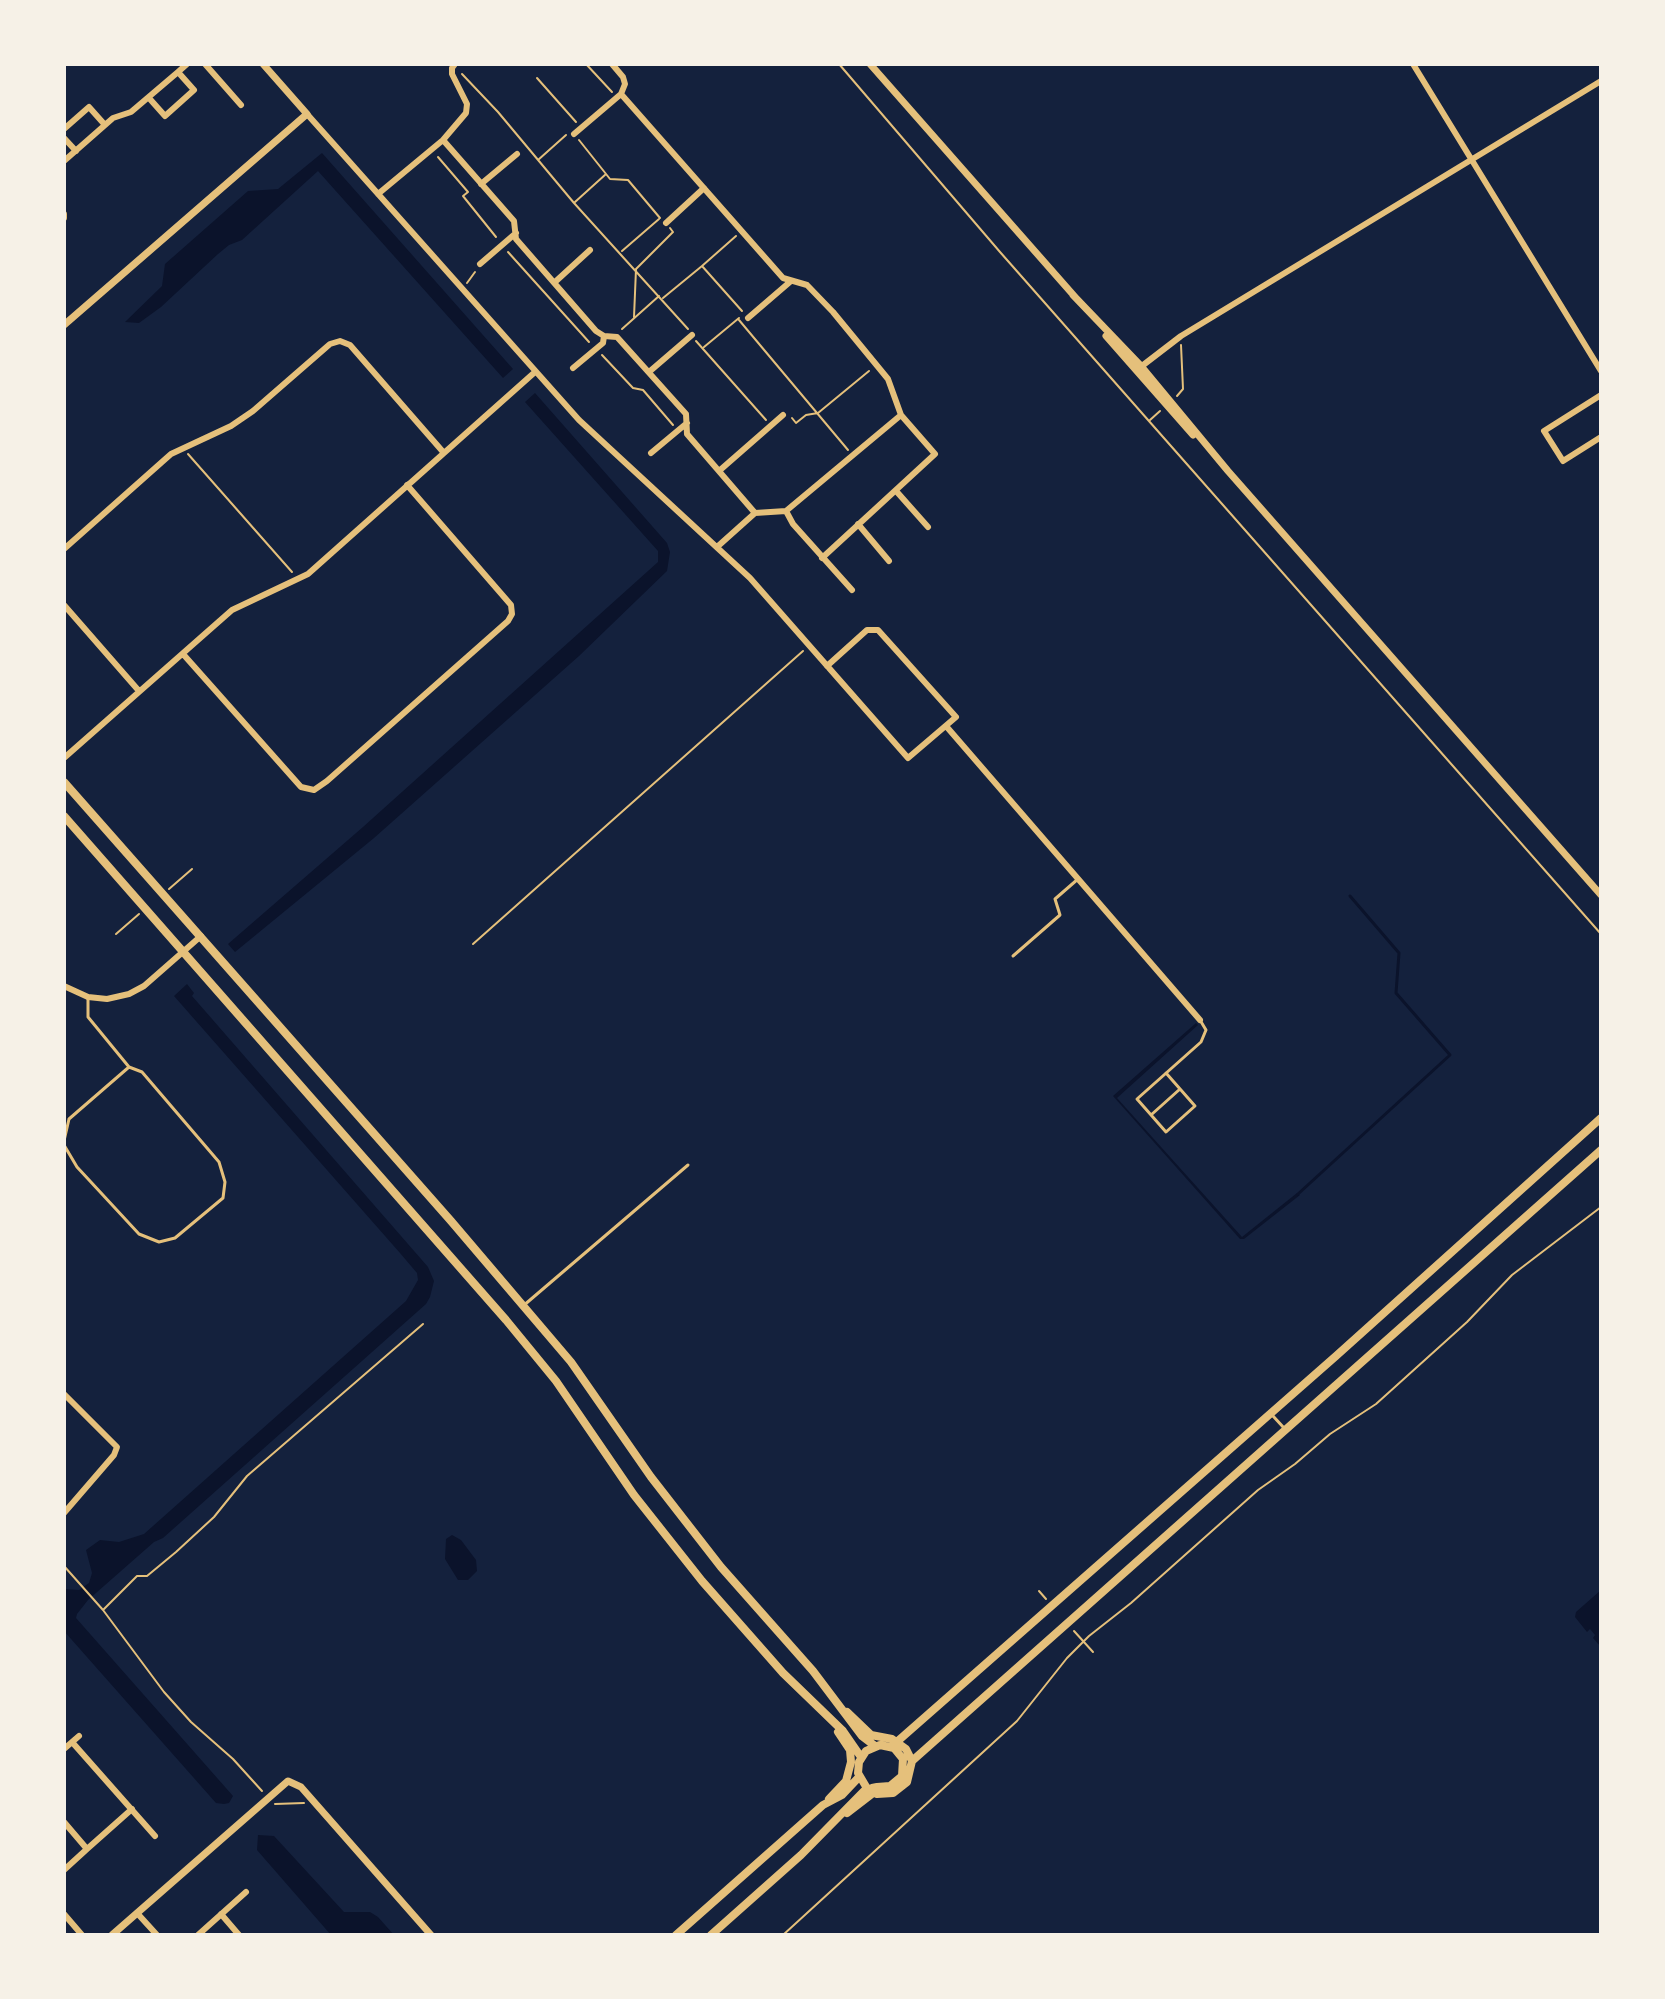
<!DOCTYPE html>
<style>
body{margin:0}
#map{position:relative;width:1665px;height:1999px;overflow:hidden;background:#14213d;font-family:"DM Sans",sans-serif}
canvas{display:block}
.frame{position:absolute;inset:0;border:66px solid #f6f1e7;pointer-events:none}
</style>
<div id="map">
<canvas width="1665" height="1999"></canvas>
<div class="frame"></div>
</div>
<script>
const g = document.querySelector('canvas').getContext('2d');
g.lineJoin = 'round';
function fill(path, color) { g.fillStyle = color; g.fill(path, 'evenodd'); }
const shape = rows => new Path2D(rows.map(r => 'M' + r).join(''));
function stroke(path, color, width, dash) { g.strokeStyle = color; g.lineWidth = width; g.lineCap = dash ? 'butt' : 'round'; g.setLineDash(dash || []); g.stroke(path); }
fill(shape([
 [322,153,513,369,503,378,318,171,242,240,229,245,218,254,161,307,139,323,125,322,162,286,165,264,248,191,278,189],
 [535,393,667,543,670,552,667,571,579,656,374,838,235,952,228,944,363,827,658,562,658,551,525,402],
 [187,984,194,993,192,996,428,1267,434,1281,430,1297,426,1304,163,1538,154,1542,88,1600,77,1614,76,1618,233,1796,229,1803,224,1804,216,1803,64,1631,64,1589,79,1590,89,1583,92,1573,86,1550,100,1540,119,1542,144,1534,406,1301,418,1280,417,1273,400,1253,174,996],
 [1196,1023,1198,1025,1117,1098,1242,1237,1297,1193,1300,1195,1244,1239,1240,1239,1113,1096],
 [452,1535,461,1540,476,1560,477,1571,468,1580,458,1580,445,1559,446,1539],
 [1601,1590,1601,1647,1593,1638,1595,1635,1590,1629,1587,1632,1575,1617,1576,1612],
 [258,1835,274,1836,344,1912,370,1912,378,1917,394,1935,331,1935,257,1850]
]), '#0b132b');
stroke(shape([
 [1298,1194,1450,1055,1396,993,1399,953,1350,896]
]), '#0b132b', 3);
stroke(shape([
 [586,64,612,92],
 [839,64,1000,252,1601,934],
 [462,74,498,112,574,203,688,329],
 [537,78,576,122],
 [579,140,610,179,628,180,660,218],
 [438,157,468,192,463,196,496,237],
 [538,160,566,135],
 [575,202,606,174],
 [736,236,702,266,742,311],
 [622,251,659,219],
 [508,252,589,342],
 [467,283,475,272],
 [663,298,702,266],
 [634,317,636,269,673,232,670,228],
 [739,320,848,450],
 [622,329,659,296],
 [696,341,766,420],
 [704,347,739,318],
 [602,355,633,388,643,390,673,425],
 [1177,396,1183,389,1181,345],
 [792,418,796,423,806,415,818,413,869,371],
 [1150,420,1160,411],
 [188,454,292,572],
 [169,889,192,869],
 [116,934,139,914],
 [473,944,803,651],
 [64,1566,103,1610,164,1692,191,1722,233,1759,262,1791],
 [1039,1591,1046,1599],
 [104,1609,137,1576,147,1576,176,1552,214,1517,247,1476,423,1324],
 [1074,1631,1093,1652],
 [275,1804,304,1803],
 [783,1935,1017,1721,1067,1658,1089,1636,1131,1603,1258,1490,1295,1464,1330,1434,1376,1404,1467,1322,1512,1275,1601,1207]
]), '#e5c07b', 2);
stroke(shape([
 [1013,956,1060,915,1055,899,1078,879],
 [1166,1073,1195,1106,1166,1132,1137,1099,1201,1042,1206,1030,1200,1020],
 [1151,1115,1180,1089],
 [64,1141,69,1119,129,1067],
 [64,1145,77,1167,139,1234,159,1242,175,1238,223,1198,225,1182,219,1162,142,1072,129,1067,88,1017,88,999],
 [523,1306,688,1165],
 [1273,1416,1284,1428]
]), '#e5c07b', 3);
stroke(shape([
 [205,64,241,105],
 [612,64,623,77,625,84,621,94,783,278,807,285,833,312,888,379,901,415,935,454,822,558],
 [1413,64,1601,371],
 [149,98,165,116,194,90,178,72,187,64],
 [307,114,579,420,750,578,908,758,956,717,878,630,867,630,827,666],
 [64,129,89,107,105,125],
 [574,134,621,94],
 [64,138,76,151],
 [443,140,514,221,516,239,596,331,604,336,617,337,686,414,687,434,755,513],
 [64,161,113,118,131,112,178,72],
 [481,184,517,154],
 [378,194,443,140,466,113,467,104,452,74,452,68,455,64],
 [64,214,64,218],
 [666,223,704,188],
 [480,264,516,233],
 [555,282,590,250],
 [748,318,791,281],
 [573,368,603,343,604,336],
 [1138,369,1181,336,1601,81],
 [649,372,692,335],
 [1601,395,1544,431,1563,461,1601,437],
 [651,453,687,423],
 [719,471,783,415],
 [897,492,928,527],
 [786,511,901,415],
 [858,524,889,561],
 [717,547,755,513,786,511,793,524,852,590],
 [64,549,171,454,231,426,253,411,330,344,340,341,350,345,444,453],
 [64,605,139,691],
 [183,654,301,787,314,790,327,781,508,621,512,614,511,605,407,485],
 [946,726,1200,1020],
 [64,758,232,610,308,574,535,372],
 [64,986,88,997,107,999,129,994,144,986,201,936],
 [64,1394,117,1447,114,1455,64,1513],
 [72,1742,155,1836],
 [64,1749,79,1736],
 [64,1822,87,1849,132,1809],
 [64,1870,87,1849],
 [137,1913,157,1935],
 [64,1914,82,1935],
 [221,1914,239,1935],
 [198,1935,246,1892]
]), '#e5c07b', 6);
stroke(shape([
 [870,64,1076,298],
 [1073,295,1141,366,1228,471,1601,895],
 [64,325,307,114,263,64],
 [1106,336,1193,435],
 [112,1935,288,1781,301,1787,431,1935]
]), '#e5c07b', 7);
stroke(shape([
 [64,782,451,1221,571,1362,651,1477,721,1567,813,1671,862,1736,875,1746],
 [64,816,506,1320,556,1381,634,1495,702,1581,783,1673,843,1731,861,1757],
 [891,1747,1336,1356,1601,1118],
 [912,1761,1601,1150],
 [829,1799,846,1781,851,1762,850,1750,838,1732],
 [847,1813,873,1793],
 [676,1935,823,1805,842,1795,859,1777],
 [711,1935,801,1855,864,1791,868,1790,872,1788,877,1787,890,1786,902,1776,903,1759,894,1748,880,1745,866,1751,859,1762,858,1773,868,1790,877,1794,893,1793,907,1782,912,1761,906,1749,892,1739,871,1735,847,1712]
]), '#e5c07b', 8);
</script>
